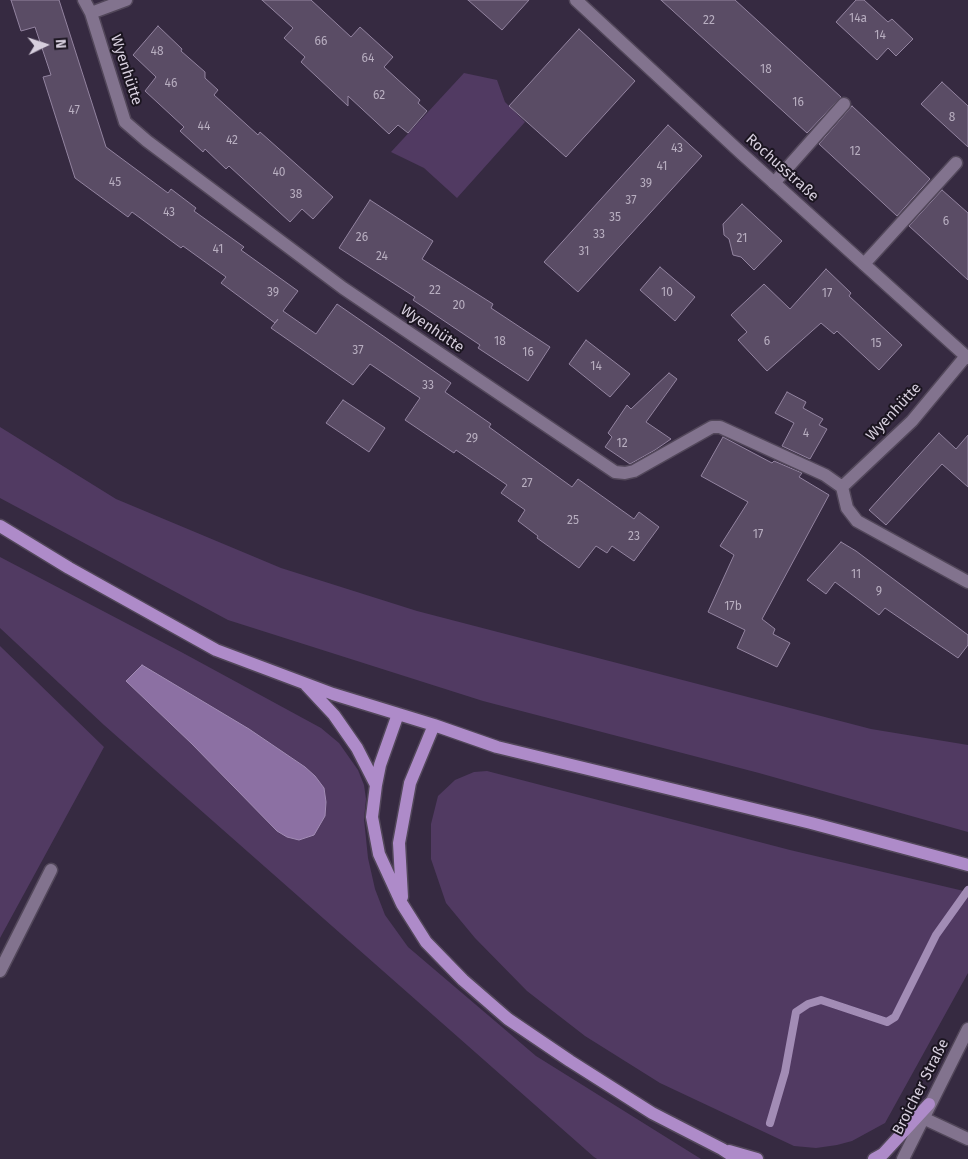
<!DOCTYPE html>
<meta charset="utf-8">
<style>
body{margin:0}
#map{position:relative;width:968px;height:1159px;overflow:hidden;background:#362a41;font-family:"Fira Sans",sans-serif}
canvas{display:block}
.north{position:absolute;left:20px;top:20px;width:50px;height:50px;-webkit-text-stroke:4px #1b1520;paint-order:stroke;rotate:86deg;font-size:14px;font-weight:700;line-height:20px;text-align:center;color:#d7cfde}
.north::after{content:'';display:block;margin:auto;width:18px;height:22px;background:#d7cfde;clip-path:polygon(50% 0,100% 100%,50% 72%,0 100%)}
</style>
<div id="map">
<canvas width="968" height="1159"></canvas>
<div class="north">N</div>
</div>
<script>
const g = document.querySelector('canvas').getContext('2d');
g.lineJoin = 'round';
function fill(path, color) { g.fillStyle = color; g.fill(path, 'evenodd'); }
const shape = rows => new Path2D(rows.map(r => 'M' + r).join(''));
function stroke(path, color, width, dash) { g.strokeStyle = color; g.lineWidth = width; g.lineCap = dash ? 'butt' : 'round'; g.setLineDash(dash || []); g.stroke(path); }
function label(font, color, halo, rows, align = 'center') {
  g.font = font + ' "Fira Sans",sans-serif'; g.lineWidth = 4; g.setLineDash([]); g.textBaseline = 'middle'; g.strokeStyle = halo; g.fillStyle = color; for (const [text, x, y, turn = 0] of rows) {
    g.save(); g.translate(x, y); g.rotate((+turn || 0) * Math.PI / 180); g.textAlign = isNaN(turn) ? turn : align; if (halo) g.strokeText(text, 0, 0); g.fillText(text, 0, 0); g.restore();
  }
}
fill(shape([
 [464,73,497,80,505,102,525,122,457,198,424,168,391,152],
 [0,427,116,499,281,568,417,611,871,729,968,745,968,832,759,773,483,701,228,620,0,498],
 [0,557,183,653,321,728,339,743,358,770,364,785,366,799,364,819,368,858,375,889,385,915,408,947,536,1056,701,1159,597,1159,594,1157,104,725,0,628],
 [0,646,104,747,0,938],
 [487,771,790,850,968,892,968,973,885,1123,852,1141,837,1145,816,1148,794,1146,660,1083,585,1036,527,991,475,938,446,903,431,859,431,824,438,796,455,780,474,772]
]), '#513a62');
const water = shape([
 [142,665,249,729,305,767,315,776,324,788,326,802,325,816,314,835,299,840,287,837,277,831,192,744,126,681,142,665]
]);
fill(water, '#8c70a3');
stroke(water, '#a28cb5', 1);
stroke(shape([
 [770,1123,785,1072,796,1012,808,1004,821,1000,887,1022,895,1017,936,935,968,890]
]), '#a28cb5', 8);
const building = shape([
 [11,0,59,0,106,147,168,193,171,189,196,208,194,211,244,247,241,250,298,291,283,311,316,334,337,304,451,383,445,392,491,424,489,427,572,487,578,479,634,519,639,512,659,527,634,561,612,546,607,553,596,546,579,568,537,538,538,536,518,521,525,510,501,493,507,485,456,450,454,453,405,420,420,398,370,364,353,385,271,328,278,319,275,323,221,283,226,277,183,246,181,248,132,212,128,217,75,178,43,77,51,75,35,27,21,31,11,0],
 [262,0,311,0,351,37,360,27,393,57,384,67,420,100,418,103,427,111,408,133,398,125,389,134,348,96,348,106,301,62,305,57,284,38,293,28,262,0],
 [468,0,529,0,502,30,468,0],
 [661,0,735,0,841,97,807,133,661,0],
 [856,0,864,0,888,22,892,19,913,39,896,56,888,48,877,60,836,22,856,0],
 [158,26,182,49,181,51,205,72,205,78,218,90,214,95,258,135,260,132,333,197,313,219,302,209,290,222,229,166,226,169,205,149,203,152,180,131,184,127,145,91,156,77,133,55,158,26],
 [579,29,635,81,566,157,509,106,579,29],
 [942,82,968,106,968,147,921,104,942,82],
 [852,106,930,179,897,216,819,144,852,106],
 [668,125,702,156,578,292,544,262,668,125],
 [942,190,968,213,968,280,909,226,942,190],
 [370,200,433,241,422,259,493,304,491,308,550,347,528,381,478,348,480,345,413,300,415,297,339,248,370,200],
 [742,204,782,241,754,270,741,257,733,255,729,239,724,235,723,224,742,204],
 [660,267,695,297,675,321,640,290,660,267],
 [826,269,851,293,849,296,902,345,879,370,837,331,834,334,821,323,767,371,738,340,747,332,731,315,764,284,790,309,826,269],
 [586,340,630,374,610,397,569,364,586,340],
 [669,373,677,379,646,422,671,439,655,450,630,464,605,447,612,437,608,433,627,405,631,409,669,373],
 [787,392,806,402,803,408,823,419,819,425,827,429,810,459,782,446,794,423,775,413,787,392],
 [343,400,385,428,369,452,326,423,343,400],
 [939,433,956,449,968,435,968,487,942,464,886,525,869,510,939,433],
 [723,437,772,463,774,461,802,473,799,477,829,495,762,619,775,629,773,634,790,643,777,667,737,648,745,630,708,612,734,555,720,546,748,502,701,476,723,437],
 [841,542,856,551,968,635,968,645,958,658,885,608,879,615,835,582,826,594,807,580,841,542]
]);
fill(building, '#5a4c65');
stroke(building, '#9384a0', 1);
const lane = shape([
 [774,183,844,104],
 [864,264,956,163],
 [923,1118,968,1139]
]);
const street = shape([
 [84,0,91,13,125,122,147,141,343,288,615,472,625,473,634,471,712,427,720,427,825,475,842,487,912,421,966,356],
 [576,0,741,153,968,358],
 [91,13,126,0],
 [842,487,847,508,857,521,968,582],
 [0,971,51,870]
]);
const secondary = shape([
 [903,1159,968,1029]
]);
const primary = shape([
 [0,526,69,568,216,650,333,694,434,725,497,747,811,823,968,865],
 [306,685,334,715,357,748,376,785],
 [398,714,380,765,376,785,372,817,379,854,402,904,426,942,463,980,508,1019,570,1061,652,1113,722,1149,737,1159],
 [402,897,399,843,410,783,434,725],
 [729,1151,757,1159],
 [874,1159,883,1154,929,1104]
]);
stroke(lane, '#52475a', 15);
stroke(street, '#52475a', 15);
stroke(secondary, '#52475a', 15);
stroke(primary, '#52475a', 15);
stroke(lane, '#82738e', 12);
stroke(street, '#82738e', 12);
stroke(secondary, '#82738e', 12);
stroke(primary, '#ae8bc9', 12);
label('12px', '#b8aec0', null, [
 ["14a",858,19],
 ["22",709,21],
 ["14",880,36],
 ["66",321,42],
 ["48",157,52],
 ["64",368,59],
 ["18",766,70],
 ["46",171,84],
 ["62",379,96],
 ["16",798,103],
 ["47",74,111],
 ["8",952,118],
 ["44",204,127],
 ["42",232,141],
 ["43",677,149],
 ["12",855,152],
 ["41",662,167],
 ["40",279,173],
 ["45",115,183],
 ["39",646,184],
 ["38",296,195],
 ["37",631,201],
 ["43",169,213],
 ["35",615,218],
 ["6",946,222],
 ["33",599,235],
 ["26",362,238],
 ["21",742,239],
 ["41",218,250],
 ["31",584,252],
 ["24",382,257],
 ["22",435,291],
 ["39",273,293],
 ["10",667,293],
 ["17",827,294],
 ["20",459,306],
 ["18",500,342],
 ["6",767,342],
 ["15",876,344],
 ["37",358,351],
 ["16",528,353],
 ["14",596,367],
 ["33",428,386],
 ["4",806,434],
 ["29",472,439],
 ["12",622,444],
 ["27",527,484],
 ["25",573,521],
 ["17",758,535],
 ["23",634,537],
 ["11",856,575],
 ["9",879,592],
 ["17b",733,607]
]);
label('15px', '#d7cfde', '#1b1520', [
 ["Wyenhütte",126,70,72],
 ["Rochusstraße",782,168,42],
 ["Wyenhütte",432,329,34],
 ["Wyenhütte",894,412,-47],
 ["Broicher Straße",921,1087,-63]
]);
</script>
